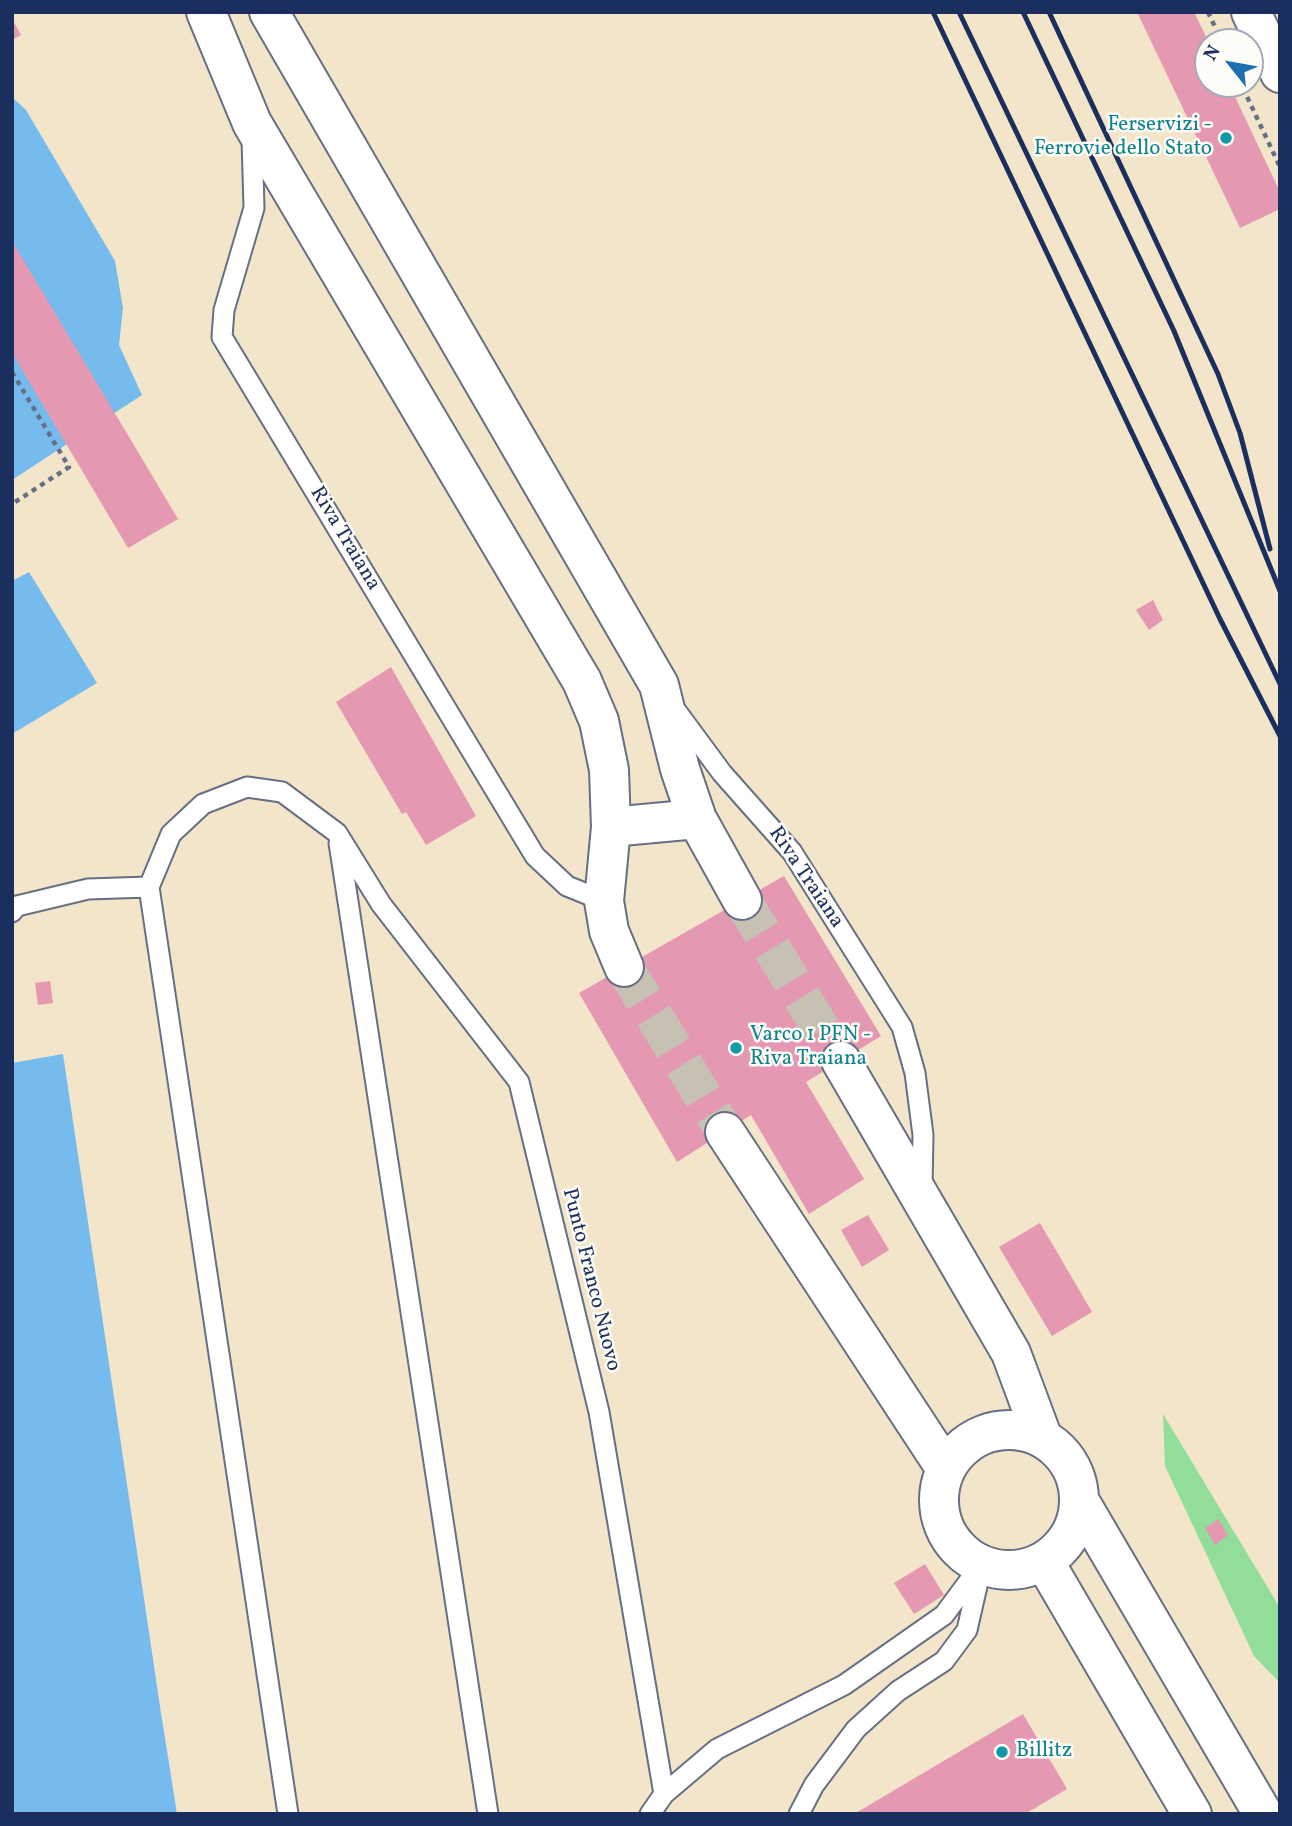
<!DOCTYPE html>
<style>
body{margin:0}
#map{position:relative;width:1292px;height:1826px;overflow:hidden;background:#f2e5ca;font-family:Vollkorn,serif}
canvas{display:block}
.frame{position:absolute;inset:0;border:14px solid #1b2f5e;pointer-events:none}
.north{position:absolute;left:1194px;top:28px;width:70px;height:70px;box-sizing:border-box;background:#fdfcf7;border:2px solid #a3aaba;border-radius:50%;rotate:301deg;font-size:19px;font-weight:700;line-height:28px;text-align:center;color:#1b2f5e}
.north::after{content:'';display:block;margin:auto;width:24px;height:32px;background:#1f6fb2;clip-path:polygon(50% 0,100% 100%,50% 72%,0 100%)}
</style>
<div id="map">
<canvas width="1292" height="1826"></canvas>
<div class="frame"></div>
<div class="north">N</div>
</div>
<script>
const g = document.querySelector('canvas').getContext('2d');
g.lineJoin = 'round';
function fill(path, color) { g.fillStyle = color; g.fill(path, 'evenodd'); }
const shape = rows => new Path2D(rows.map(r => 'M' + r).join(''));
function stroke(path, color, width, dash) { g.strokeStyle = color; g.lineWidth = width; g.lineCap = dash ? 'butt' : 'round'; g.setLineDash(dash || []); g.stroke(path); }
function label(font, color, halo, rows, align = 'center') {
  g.font = font + ' Vollkorn,serif'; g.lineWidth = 5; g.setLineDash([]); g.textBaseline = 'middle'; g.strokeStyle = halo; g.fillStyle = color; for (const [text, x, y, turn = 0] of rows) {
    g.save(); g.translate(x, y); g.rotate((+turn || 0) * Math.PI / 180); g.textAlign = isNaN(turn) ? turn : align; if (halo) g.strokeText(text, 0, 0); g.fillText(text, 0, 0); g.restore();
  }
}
fill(shape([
 [1163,1414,1280,1608,1280,1683,1254,1656,1165,1466]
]), '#92dd9a');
fill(shape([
 [12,97,26,110,115,261,123,308,119,345,142,395,12,480],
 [29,572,97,683,12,734,12,581],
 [63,1054,161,1713,177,1814,12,1814,12,1063]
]), '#76bbed');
fill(shape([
 [1137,12,1194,12,1208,41,1208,84,1229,84,1280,192,1280,209,1240,228],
 [12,19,21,35,12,40],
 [12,241,178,519,128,548,12,353],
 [1153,600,1163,620,1149,630,1136,610],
 [391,667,476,816,426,845,406,812,402,814,336,702],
 [784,876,881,1036,806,1082,864,1179,809,1214,751,1115,677,1162,579,993],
 [50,981,53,1003,38,1005,35,983],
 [868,1215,889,1250,862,1267,841,1230],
 [1040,1223,1092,1312,1052,1336,999,1247],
 [1218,1519,1228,1535,1215,1545,1205,1528],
 [925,1564,944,1595,914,1614,894,1583],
 [1023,1714,1067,1789,1025,1814,1003,1812,1000,1814,854,1814]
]), '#e598b2');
stroke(shape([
 [742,900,841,1061],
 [624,967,725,1132]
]), '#c7c1b4', 38, [38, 19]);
const lane = shape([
 [252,138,254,208,224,310,222,337,535,856,567,886,604,901],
 [677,712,722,773,792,852,902,1027,915,1073,923,1135,922,1188],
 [339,843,488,1814],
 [149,887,171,834,203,804,247,787,282,792,337,833,381,904,519,1082,599,1412,664,1794],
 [12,912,17,906,88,889,149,887,288,1814],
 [650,1814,664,1794,717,1749,844,1685,944,1615,981,1565],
 [799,1814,814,1785,856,1729,898,1691,944,1661,967,1630,980,1573]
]);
const street = shape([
 [206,12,252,123,582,681,599,721,609,770,611,827,604,901,609,931,624,967],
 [269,12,659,685,680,769,697,819,742,900],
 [611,827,697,819],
 [841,1061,1011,1353,1043,1439],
 [725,1132,946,1469],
 '939 1500a70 70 0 1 1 140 0a70 70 0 1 1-140 0Z',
 [1079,1500,1263,1814],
 [1044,1561,1192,1814]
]);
const primary = shape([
 [1251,12,1280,73]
]);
stroke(lane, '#666f84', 23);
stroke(street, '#666f84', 42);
stroke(primary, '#666f84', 42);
stroke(shape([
 [1208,12,1215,27],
 [1243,88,1280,167],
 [12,372,69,467,12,504]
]), '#666f84', 4.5, [5, 5]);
stroke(lane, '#fff', 19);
stroke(street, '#fff', 38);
stroke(primary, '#fff', 38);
stroke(shape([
 [933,12,1220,619,1280,736],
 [959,12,1280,684],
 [1023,12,1174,331,1280,591],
 [1049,12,1218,374,1240,433,1270,549]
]), '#1b2f5e', 5);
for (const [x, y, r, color] of [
 [1226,138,7,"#0f9aa8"],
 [736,1048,7,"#0f9aa8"],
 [1002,1752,7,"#0f9aa8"]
]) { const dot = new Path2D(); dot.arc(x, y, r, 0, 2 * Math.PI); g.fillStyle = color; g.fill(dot); stroke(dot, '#fdfcf7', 2.5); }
label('21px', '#0d838f', '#fdfcf7', [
 ["Ferservizi -",1212,126,"right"],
 ["Ferrovie dello Stato",1212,150,"right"],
 ["Varco 1 PFN -",750,1036],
 ["Riva Traiana",750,1060],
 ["Billitz",1016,1752]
], 'left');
label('21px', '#1b2f5e', '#fdfcf7', [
 ["Riva Traiana",344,539,59],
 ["Riva Traiana",805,878,56],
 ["Punto Franco Nuovo",590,1280,76]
]);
</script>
